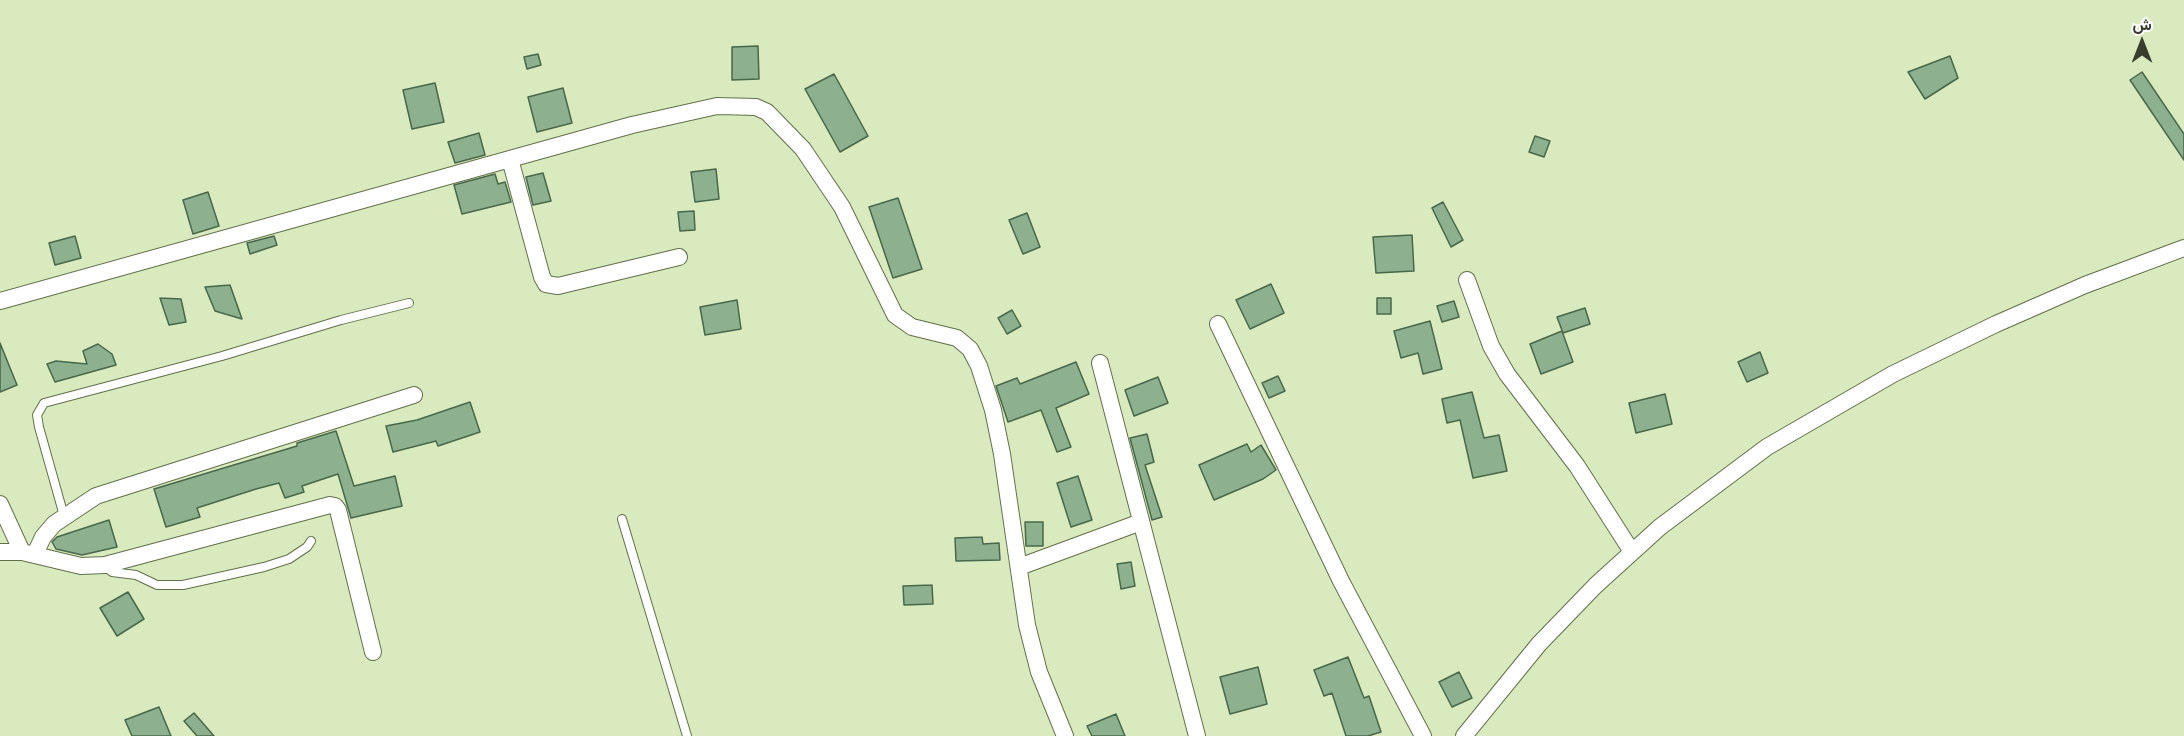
<!DOCTYPE html>
<meta charset="utf-8">
<style>
body{margin:0}
#map{position:relative;width:2184px;height:736px;overflow:hidden;background:#d8eabe;font-family:"Open Sans",Vazirmatn,sans-serif}
canvas{display:block}
.north{position:absolute;left:2112px;top:12px;width:60px;height:60px;-webkit-text-stroke:4px #fff;paint-order:stroke;rotate:0deg;font-size:16px;font-weight:700;line-height:24px;text-align:center;color:#373e2d}
.north::after{content:'';display:block;margin:auto;width:21px;height:27px;background:#373e2d;clip-path:polygon(50% 0,100% 100%,50% 72%,0 100%)}
</style>
<div id="map">
<canvas width="2184" height="736"></canvas>
<div class="north">ش</div>
</div>
<script>
const g = document.querySelector('canvas').getContext('2d');
g.lineJoin = 'round';
function fill(path, color) { g.fillStyle = color; g.fill(path, 'evenodd'); }
const shape = rows => new Path2D(rows.map(r => 'M' + r).join(''));
function stroke(path, color, width, dash) { g.strokeStyle = color; g.lineWidth = width; g.lineCap = dash ? 'butt' : 'round'; g.setLineDash(dash || []); g.stroke(path); }
const building = shape([
 [758,46,759,79,732,80,732,47,758,46],
 [538,54,541,65,527,69,524,57,538,54],
 [1950,56,1958,78,1925,99,1908,72,1950,56],
 [2142,72,2184,134,2184,160,2130,80,2142,72],
 [834,74,868,136,840,152,805,89,834,74],
 [435,83,444,122,412,129,403,90,435,83],
 [563,88,572,123,537,132,528,97,563,88],
 [479,133,485,155,455,163,448,142,479,133],
 [1535,136,1550,141,1544,157,1529,152,1535,136],
 [716,169,719,199,695,202,691,172,716,169],
 [543,173,551,201,533,205,526,177,543,173],
 [495,174,498,184,505,182,511,202,462,214,454,185,495,174],
 [208,192,219,226,193,234,183,200,208,192],
 [898,198,922,269,893,278,869,207,898,198],
 [1443,202,1463,240,1451,247,1432,208,1443,202],
 [694,211,695,230,680,231,678,212,694,211],
 [1027,213,1040,247,1023,254,1009,220,1027,213],
 [1412,235,1414,271,1376,273,1373,237,1412,235],
 [75,236,81,258,55,265,49,243,75,236],
 [274,236,277,245,250,254,247,243,274,236],
 [1271,284,1284,313,1250,329,1236,300,1271,284],
 [230,285,242,319,215,311,205,287,230,285],
 [160,298,181,299,186,322,169,325,160,298],
 [1377,298,1391,298,1391,314,1377,314,1377,298],
 [737,300,741,329,705,335,700,307,737,300],
 [1454,301,1459,317,1442,322,1437,306,1454,301],
 [1585,308,1590,324,1563,333,1557,317,1585,308],
 [1012,310,1021,326,1007,334,998,318,1012,310],
 [1430,321,1442,369,1423,374,1418,353,1401,358,1394,331,1430,321],
 [1562,331,1573,362,1541,374,1530,344,1562,331],
 [0,343,17,385,0,392,0,343],
 [98,344,112,354,116,365,55,382,47,364,56,361,87,364,83,351,98,344],
 [1760,352,1768,373,1747,382,1738,362,1760,352],
 [1076,362,1089,394,1056,408,1071,447,1057,452,1041,410,1008,422,996,386,1017,378,1020,384,1076,362],
 [1278,376,1285,391,1269,398,1262,383,1278,376],
 [1158,377,1168,403,1134,416,1125,390,1158,377],
 [1472,392,1484,438,1499,435,1507,471,1473,478,1460,420,1447,423,1442,399,1472,392],
 [1665,394,1672,424,1636,433,1629,403,1665,394],
 [470,402,480,432,438,446,436,441,393,452,386,426,417,420,470,402],
 [336,431,354,486,395,476,402,506,351,518,338,474,302,486,304,492,285,498,279,483,256,489,197,508,200,517,166,527,154,489,297,446,297,443,336,431],
 [1147,434,1154,462,1145,465,1162,517,1152,520,1130,438,1147,434],
 [1247,444,1251,452,1261,445,1276,470,1263,479,1214,500,1199,465,1247,444],
 [1078,476,1092,520,1071,527,1057,483,1078,476],
 [109,520,117,547,82,555,56,549,52,542,57,537,109,520],
 [1025,522,1043,522,1043,546,1026,546,1025,522],
 [982,537,983,544,999,543,1000,560,956,561,955,538,982,537],
 [1131,562,1135,586,1121,589,1117,564,1131,562],
 [932,585,933,604,904,605,903,586,932,585],
 [128,592,144,619,117,636,100,608,128,592],
 [1348,657,1364,698,1369,696,1381,732,1368,736,1346,736,1332,693,1324,696,1314,670,1348,657],
 [1258,667,1267,704,1230,714,1220,677,1258,667],
 [1459,672,1472,698,1452,707,1439,682,1459,672],
 [159,707,171,736,132,736,125,720,159,707],
 [194,713,214,736,197,736,184,721,194,713],
 [1116,714,1125,736,1092,736,1087,726,1116,714]
]);
fill(building, '#8db08e');
stroke(building, '#48684a', 1.5);
const lane = shape([
 [64,516,39,427,37,415,44,403,222,356,341,320,409,303],
 [622,519,687,736],
 [105,566,112,572,136,575,157,585,183,585,264,567,289,559,307,547,311,541]
]);
const street = shape([
 [510,159,542,277,546,284,558,286,679,257],
 [1467,280,1491,346,1507,374,1577,466,1632,552],
 [0,301,632,125,717,106,756,107,767,112,803,149,842,207,895,315,912,327,957,338,970,349,979,366,993,410,1002,454,1027,625,1039,672,1065,736],
 [1218,324,1341,581,1423,736],
 [1100,363,1197,736],
 [0,504,22,552,0,552],
 [22,552,81,566,105,565,330,505,335,506,338,510,373,652],
 [35,554,43,537,54,524,96,496,414,395],
 [1019,567,1141,522],
 [1464,736,1539,644,1596,585,1660,527,1767,447,1893,374,1996,324,2085,285,2184,248]
]);
stroke(lane, '#617049', 10);
stroke(street, '#617049', 18);
stroke(lane, '#fff', 8);
stroke(street, '#fff', 16);
</script>
